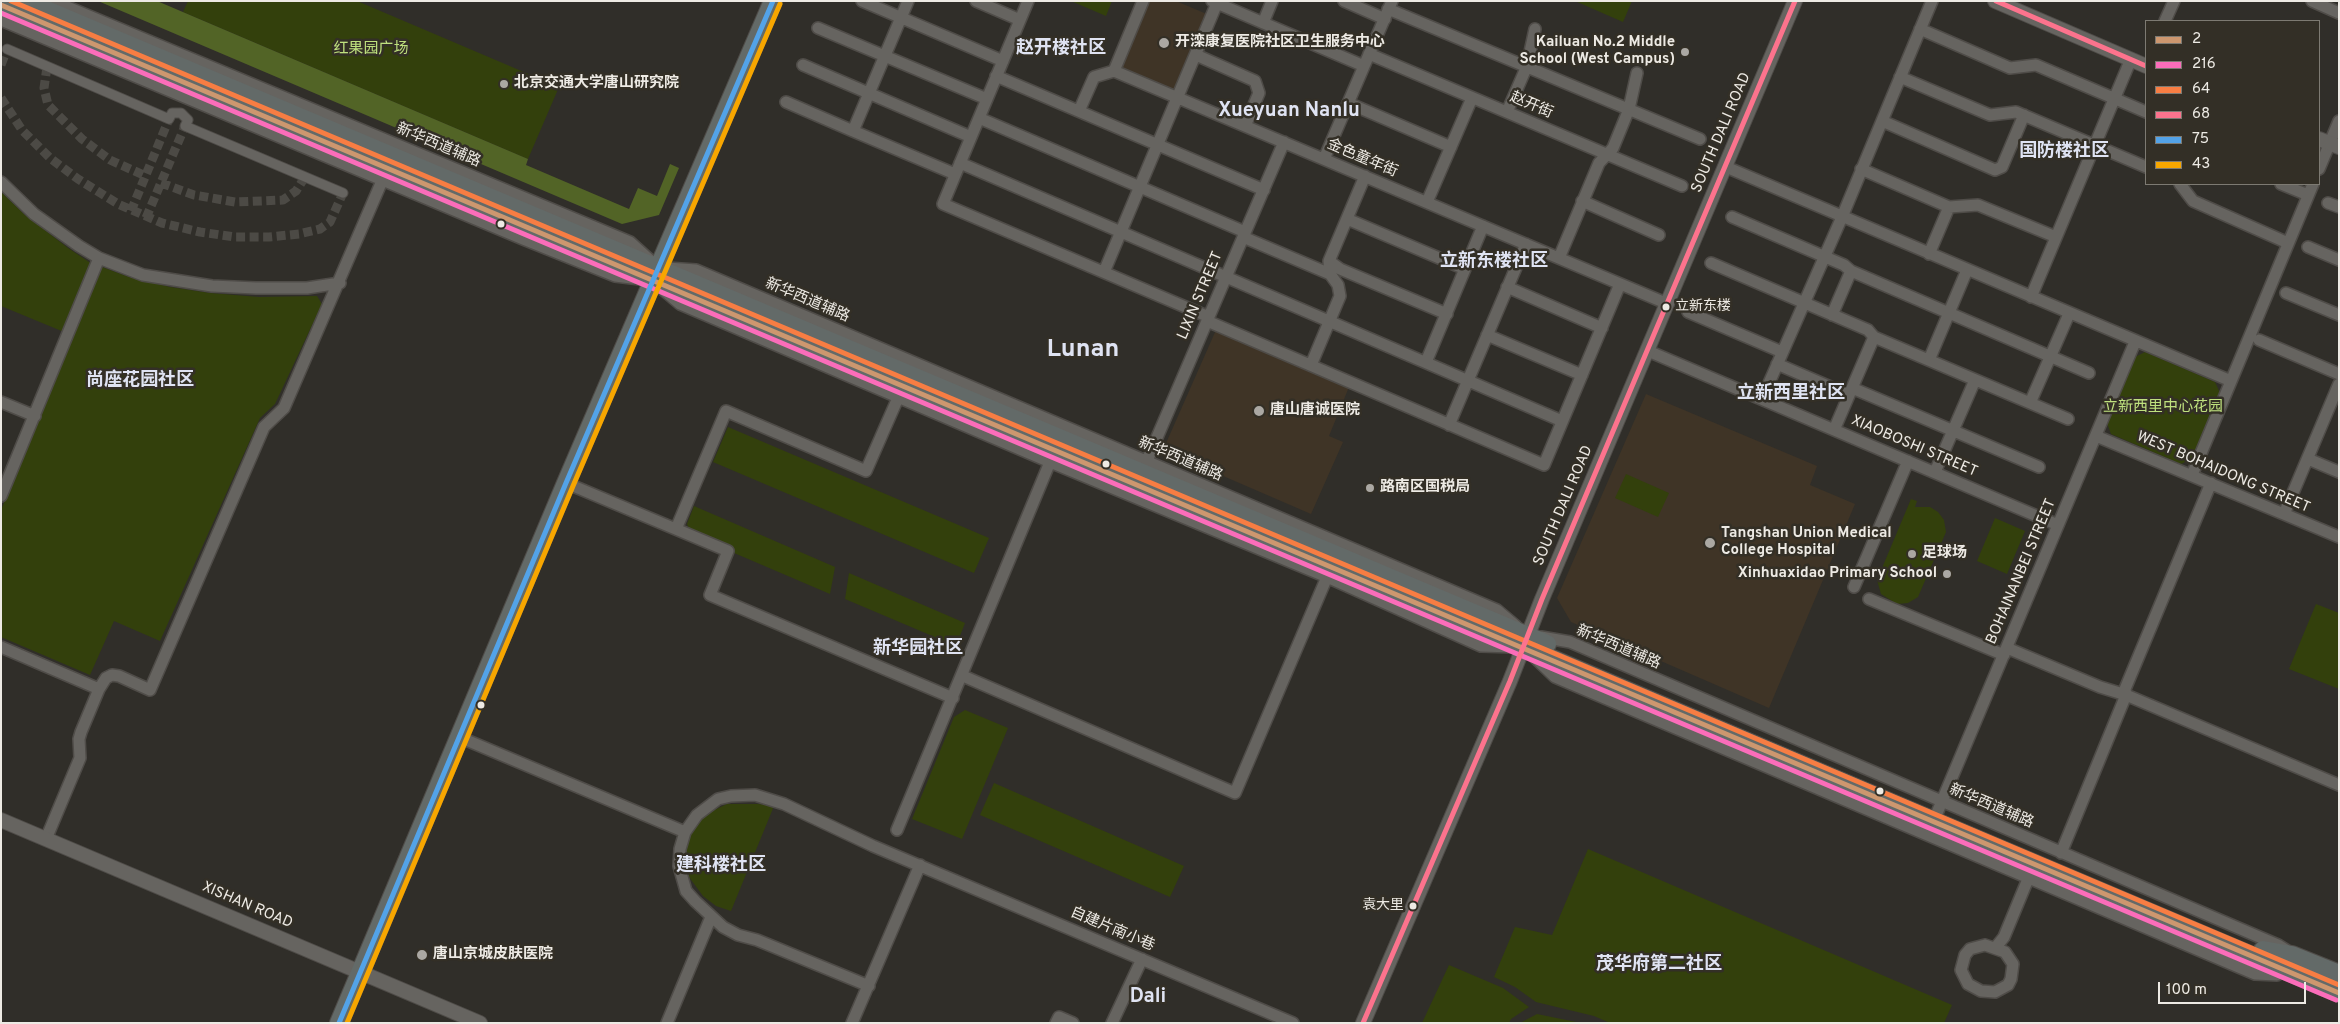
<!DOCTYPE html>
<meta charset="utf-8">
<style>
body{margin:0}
#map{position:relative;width:2340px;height:1024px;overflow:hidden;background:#302e29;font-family:Overpass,sans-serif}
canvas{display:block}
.frame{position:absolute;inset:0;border:2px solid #edeae4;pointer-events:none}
.legend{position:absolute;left:2145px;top:20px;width:175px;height:165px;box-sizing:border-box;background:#332f26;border:1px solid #7d7a72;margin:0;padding:6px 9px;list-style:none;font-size:15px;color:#edeae4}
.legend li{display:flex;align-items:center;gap:10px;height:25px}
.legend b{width:25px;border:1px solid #7d7a72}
.scale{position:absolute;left:2158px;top:982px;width:148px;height:22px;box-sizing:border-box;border:2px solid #edeae4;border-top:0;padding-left:6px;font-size:15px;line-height:18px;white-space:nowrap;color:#edeae4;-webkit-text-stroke:4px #332f26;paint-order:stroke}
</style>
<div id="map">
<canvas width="2340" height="1024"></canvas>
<div class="frame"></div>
<ul class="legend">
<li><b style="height:6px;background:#cd976f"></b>2</li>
<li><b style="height:6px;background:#fb6dba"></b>216</li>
<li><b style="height:6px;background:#f77d43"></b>64</li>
<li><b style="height:6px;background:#fc738d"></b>68</li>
<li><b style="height:6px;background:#53a3e8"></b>75</li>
<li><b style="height:6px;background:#f7a600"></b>43</li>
</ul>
<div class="scale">100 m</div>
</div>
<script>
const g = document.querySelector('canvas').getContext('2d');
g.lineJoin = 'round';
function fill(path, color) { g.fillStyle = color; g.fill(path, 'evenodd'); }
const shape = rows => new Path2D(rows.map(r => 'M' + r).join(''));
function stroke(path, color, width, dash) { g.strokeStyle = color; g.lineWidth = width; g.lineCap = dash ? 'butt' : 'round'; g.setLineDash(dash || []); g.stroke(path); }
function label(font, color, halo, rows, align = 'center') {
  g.font = font + ' Overpass,"Noto Sans SC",sans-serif'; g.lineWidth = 5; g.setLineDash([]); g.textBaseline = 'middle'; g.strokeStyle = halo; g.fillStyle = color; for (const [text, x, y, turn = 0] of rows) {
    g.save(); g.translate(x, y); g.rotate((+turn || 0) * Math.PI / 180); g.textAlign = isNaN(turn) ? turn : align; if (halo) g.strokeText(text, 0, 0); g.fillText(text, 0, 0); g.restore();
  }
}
fill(shape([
 [1147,1,1176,1,1209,15,1177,94,1118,70],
 [1216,330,1349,387,1329,436,1343,442,1311,514,1163,450],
 [1646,394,1817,466,1810,485,1855,504,1769,708,1571,622,1557,598]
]), '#3f3426');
fill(shape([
 [188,1,357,1,559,87,528,159,183,12],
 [1071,1,1112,1,1106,16],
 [1575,1,1632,1,1623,22],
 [1,192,25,215,68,248,92,264,64,332,1,306],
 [102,267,129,277,170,287,210,293,259,297,317,296,322,304,275,404,260,418,160,641,114,621,90,675,1,637,1,510],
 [2145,352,2215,382,2220,393,2191,459,2181,464,2111,434,2107,423,2135,357],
 [728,427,989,538,974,573,713,462],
 [1626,474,1669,493,1658,517,1615,498],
 [1911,499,1917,501,1915,507,1930,507,1938,512,1944,520,1946,532,1918,597,1908,603,1897,604,1881,594,1877,580],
 [694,506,835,567,830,594,692,535,687,524],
 [1995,518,2025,531,2007,574,1977,561],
 [849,573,965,623,956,646,845,599],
 [2316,604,2339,613,2339,689,2289,669],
 [965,710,1008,728,962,839,912,819,954,717],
 [994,783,1184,866,1170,897,980,815],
 [727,804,758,804,774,806,731,911,716,906,703,896,689,877,686,865,686,847,691,831,704,815],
 [1588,849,1952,1005,1944,1023,1610,1023,1594,1016,1536,1002,1515,987,1494,977,1515,927,1552,935],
 [1449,965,1503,988,1529,1007,1511,1019,1509,1023,1422,1023],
 [1537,1014,1581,1023,1520,1023]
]), '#33400c');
fill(shape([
 [98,1,157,1,528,159,526,165,629,209,638,188,657,196,670,164,679,168,659,215,622,224]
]), '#526426');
stroke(shape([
 [1,65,7,49],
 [47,67,44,88,48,105,82,139,110,160,146,176],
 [1,98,22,130,50,158,78,179,118,204,162,223,200,232,235,237,269,237,299,234,320,229,330,222,343,193],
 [161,183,194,195,235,202,283,200,296,191,305,177],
 [131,211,169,119],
 [146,218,185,126]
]), '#4c4a45', 9, [9, 4.5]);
const pedestrian = shape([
 [7,49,169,119,172,113,181,113,188,120,185,126,343,193]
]);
const minor = shape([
 [53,1,630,242,651,261],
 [862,1,1003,61],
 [908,1,853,131,955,174],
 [976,1,1020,20],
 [1028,1,943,204,1209,317],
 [1143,1,1114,71,1668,304],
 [1212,1,1364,66],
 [1344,1,1385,19],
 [2312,1,2339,13],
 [1388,9,1700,139],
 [1,20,523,239,615,276,640,279],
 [2165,21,2174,1],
 [1263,23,1272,1],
 [818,28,987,99],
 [1920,29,2010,68,2036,65,2146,112],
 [1369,54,1682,186],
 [1196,55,1255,81,1259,93,1245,126],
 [803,65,971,137],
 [996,76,1264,190],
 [1900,77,1990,115,2016,112,2146,167],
 [786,102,853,131],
 [1348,103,1451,147],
 [1079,111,1094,77,1114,71],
 [1507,112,1527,66,1535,29],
 [979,118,1245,232],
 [1882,121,1995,170,2002,167,2024,115],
 [1324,159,1392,1],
 [960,163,1562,421],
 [1726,167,2231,381],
 [1861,169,1949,207,1978,205,2056,237],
 [2319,169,2339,121],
 [1,182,34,214,79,246,99,258,143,275,212,286,256,288,307,288,340,283],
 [2180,184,2193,201,2288,243],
 [2281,184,2308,195],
 [1582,201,1659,235],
 [1427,202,1472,98],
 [2328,203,2339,207],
 [1732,217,1844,265,1851,271],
 [1347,219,1465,269],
 [1243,237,1330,274],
 [2308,247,2339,260],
 [1929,254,1949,207],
 [1559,258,1599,163,1613,148,1629,109,1637,73],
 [1329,261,1340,269,1447,314],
 [1711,263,1868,330,1874,337,2068,419],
 [667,268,696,270,1497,610,1516,626],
 [1104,272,1217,3],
 [1507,287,1602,328],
 [661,288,680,304,1050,462,1327,577,1481,646,1514,647],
 [2286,293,2339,315],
 [2031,297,2131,59],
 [1688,312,1782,352],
 [1832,315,1851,271,2089,373],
 [1207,321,1544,465,1620,284],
 [1487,335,1582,375],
 [2259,340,2339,374],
 [1648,351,2058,525],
 [1929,360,1967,270],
 [1426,362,1483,226],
 [1777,364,1849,395],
 [1311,365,1340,296,1338,285,1330,274,1329,261,1365,176],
 [1852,388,2039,467],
 [1762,399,1842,217,1932,1],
 [1,402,35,416],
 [2030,403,2069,314],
 [1449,425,1526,244],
 [1834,430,1874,337],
 [2096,436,2339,537],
 [2308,459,2339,472],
 [1146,463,1284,142],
 [1935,472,1975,380],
 [2192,475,2313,184],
 [566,483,728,551,710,595,953,698],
 [1,496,99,258],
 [2284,514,2339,384],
 [676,529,726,411,866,471,901,391],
 [1854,587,1908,461],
 [1869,599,2004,655],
 [1541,637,1570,642,2278,945,2286,950],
 [1,647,99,689,81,732,79,739,80,758,46,839],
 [2007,648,2100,687,2126,695,2339,785],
 [1532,655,1555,677,2255,974,2277,975],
 [963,676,1235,793,1327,577],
 [99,689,106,678,112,675,119,676,150,690,264,427,284,408,382,181],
 [459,737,685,832],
 [1937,813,2135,342],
 [897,830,1050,462],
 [2061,853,2126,695,2125,689,2211,483],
 [1985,945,2005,952,2013,964,2011,979,2008,985,1995,992,1981,991,1968,984,1961,970,1965,955,1970,949,1985,945],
 [1996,947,2004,937,2028,879],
 [869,986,757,940,738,935,723,927,695,901,686,891,679,866,680,849,685,832,697,815,718,799,731,796,755,795,784,804,873,846,1293,1023],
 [667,1023,711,917],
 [852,1023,920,865],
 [1056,1023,1059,1017,1073,1023],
 [1112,1023,1142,959]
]);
const tertiary = shape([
 [1995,1,2146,66],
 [2319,139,2339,147],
 [1,820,480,1023],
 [1363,1023,1510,681,1542,599,1795,1]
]);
const primary = shape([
 [25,1,1547,644],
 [1,5,1524,647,2339,993],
 [2263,950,2292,955,2339,974],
 [339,1023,566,483,773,1]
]);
stroke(pedestrian, '#4f4c48', 11);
stroke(minor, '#4f4c48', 14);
stroke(tertiary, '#4f4c48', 16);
stroke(primary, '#4f4c48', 20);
stroke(pedestrian, '#666460', 9);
stroke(minor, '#666460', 11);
stroke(tertiary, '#666460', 14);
stroke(primary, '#636a68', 18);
stroke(shape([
 [1,5,2339,993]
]), '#cd976f', 5);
stroke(shape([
 [1,13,2336,1000]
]), '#fb6dba', 5);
stroke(shape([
 [11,1,2339,985]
]), '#f77d43', 5);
stroke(shape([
 [1996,1,2146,66],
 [1363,1023,1510,681,1542,599,1795,1]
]), '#fc738d', 5);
stroke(shape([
 [339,1023,566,483,773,1]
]), '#53a3e8', 5);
stroke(shape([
 [347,1023,573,486,780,4]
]), '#f7a600', 5);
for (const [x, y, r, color] of [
 [1164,43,6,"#aba8a3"],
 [1685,52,5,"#aba8a3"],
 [504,84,5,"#aba8a3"],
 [501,224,4.5,"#edeae4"],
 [1666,307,4.5,"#edeae4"],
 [1259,411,6,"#aba8a3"],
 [1106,464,4.5,"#edeae4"],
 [1370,488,5,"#aba8a3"],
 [1710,543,6,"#aba8a3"],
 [1912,554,5,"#aba8a3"],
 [1947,574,5,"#aba8a3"],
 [481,705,4.5,"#edeae4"],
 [1880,791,4.5,"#edeae4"],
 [1413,906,4.5,"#edeae4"],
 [422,955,6,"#aba8a3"]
]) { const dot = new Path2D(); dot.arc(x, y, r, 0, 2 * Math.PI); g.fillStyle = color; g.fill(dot); stroke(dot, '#332f26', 2); }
label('14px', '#edeae4', '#332f26', [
 ["立新东楼",1675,307],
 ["袁大里",1404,906,"right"]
], 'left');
label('bold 15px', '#edeae4', '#332f26', [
 ["开滦康复医院社区卫生服务中心",1175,43],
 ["Kailuan No.2 Middle",1675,43,"right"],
 ["School (West Campus)",1675,60,"right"],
 ["北京交通大学唐山研究院",514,84],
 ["唐山唐诚医院",1270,411],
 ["路南区国税局",1380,488],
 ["Tangshan Union Medical",1721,534],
 ["College Hospital",1721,551],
 ["足球场",1922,554],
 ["Xinhuaxidao Primary School",1937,574,"right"],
 ["唐山京城皮肤医院",433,955]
], 'left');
label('15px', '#bfe17e', '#332f26', [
 ["红果园广场",371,50],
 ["立新西里中心花园",2163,408]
]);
label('15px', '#edeae4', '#332f26', [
 ["赵开街",1531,106,23],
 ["SOUTH DALI ROAD",1722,133,-67],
 ["新华西道辅路",438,146,23],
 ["金色童年街",1362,159,23],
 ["LIXIN STREET",1201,296,-67],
 ["新华西道辅路",807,301,23],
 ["XIAOBOSHI STREET",1914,447,23],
 ["新华西道辅路",1180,460,23],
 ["WEST BOHAIDONG STREET",2223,473,23],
 ["SOUTH DALI ROAD",1564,506,-67],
 ["BOHAINANBEI STREET",2022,572,-67],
 ["新华西道辅路",1618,648,23],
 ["新华西道辅路",1991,807,23],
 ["XISHAN ROAD",247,906,23],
 ["自建片南小巷",1112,930,23]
]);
label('bold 18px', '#dfe3f2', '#332f26', [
 ["赵开楼社区",1061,49],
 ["国防楼社区",2064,152],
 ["立新东楼社区",1494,262],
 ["尚座花园社区",140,381],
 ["立新西里社区",1791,394],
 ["新华园社区",918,649],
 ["建科楼社区",721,866],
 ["茂华府第二社区",1659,965]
]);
label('bold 20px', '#dfe3f2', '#332f26', [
 ["Xueyuan Nanlu",1289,112],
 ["Dali",1148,998]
]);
label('bold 25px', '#dfe3f2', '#332f26', [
 ["Lunan",1083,351]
]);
</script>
